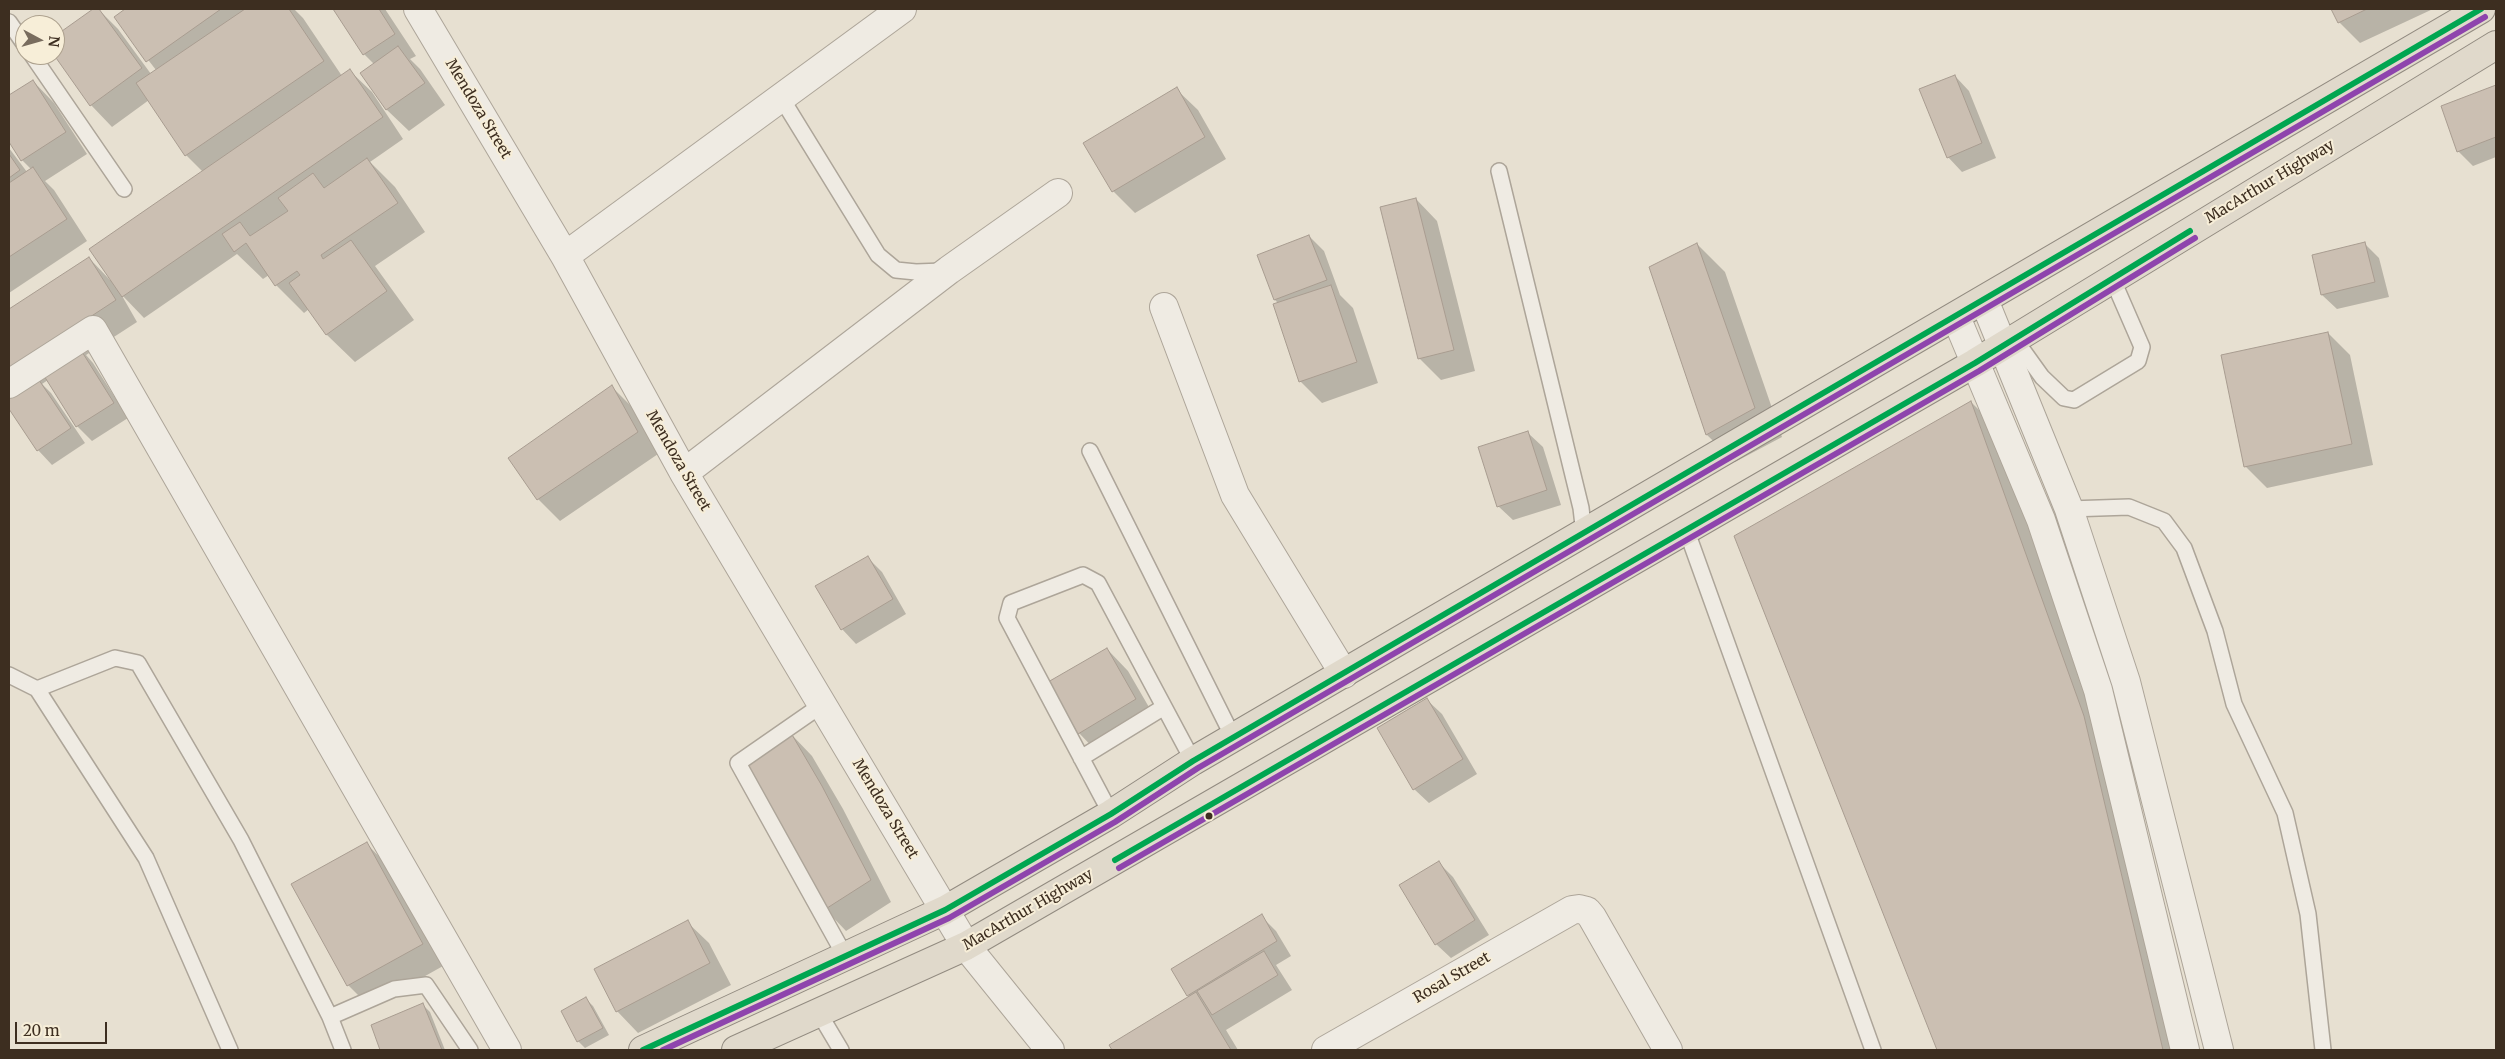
<!DOCTYPE html>
<style>
body{margin:0}
#map{position:relative;width:2505px;height:1059px;overflow:hidden;background:#e7e0d1;font-family:Merriweather,serif}
canvas{display:block}
.frame{position:absolute;inset:0;border:10px solid #3d2e20;pointer-events:none}
.north{position:absolute;left:15px;top:15px;width:50px;height:50px;box-sizing:border-box;background:#f7eed8;border:1px solid #ada18e;border-radius:50%;rotate:96deg;font-size:14px;font-weight:700;line-height:20px;text-align:center;color:#3d2e20}
.north::after{content:'';display:block;margin:auto;width:18px;height:22px;background:#786c5e;clip-path:polygon(50% 0,100% 100%,50% 72%,0 100%)}
.scale{position:absolute;left:15px;top:1022px;width:92px;height:22px;box-sizing:border-box;border:2px solid #3d2e20;border-top:0;padding-left:6px;font-size:15px;line-height:18px;white-space:nowrap;color:#3d2e20;-webkit-text-stroke:4px #f7eed8;paint-order:stroke}
</style>
<div id="map">
<canvas width="2505" height="1059"></canvas>
<div class="frame"></div>
<div class="north">N</div>
<div class="scale">20 m</div>
</div>
<script>
const g = document.querySelector('canvas').getContext('2d');
g.lineJoin = 'round';
function fill(path, color) { g.fillStyle = color; g.fill(path, 'evenodd'); }
const shape = rows => new Path2D(rows.map(r => 'M' + r).join(''));
function stroke(path, color, width, dash) { g.strokeStyle = color; g.lineWidth = width; g.lineCap = dash ? 'butt' : 'round'; g.setLineDash(dash || []); g.stroke(path); }
function label(font, color, halo, rows, align = 'center') {
  g.font = font + ' Merriweather,serif'; g.lineWidth = 4; g.setLineDash([]); g.textBaseline = 'middle'; g.strokeStyle = halo; g.fillStyle = color; for (const [text, x, y, turn = 0] of rows) {
    g.save(); g.translate(x, y); g.rotate((+turn || 0) * Math.PI / 180); g.textAlign = isNaN(turn) ? turn : align; if (halo) g.strokeText(text, 0, 0); g.fillText(text, 0, 0); g.restore();
  }
}
fill(shape([
 [95,9,98,9,118,29,151,74,156,70,115,17,128,9,294,9,303,18,342,76,350,71,372,92,403,139,370,162,395,187,425,232,375,266,414,320,355,362,327,335,309,309,304,313,276,285,269,275,263,279,237,254,144,318,121,294,137,322,86,355,93,363,128,418,92,441,77,426,48,380,42,384,51,393,85,443,52,465,38,450,9,407,9,310,89,258,110,280,203,172,186,155,149,100,112,127,91,105,55,38],
 [334,9,385,9,416,56,410,59,420,69,445,105,409,131,387,110,362,73,374,64,364,54],
 [2332,9,2433,9,2360,43,2339,22],
 [1955,76,1969,91,1996,158,1962,172,1948,157],
 [33,81,54,103,87,154,45,181,54,190,87,241,9,293,9,148,27,172,31,169,22,160,9,140,9,97],
 [2496,87,2496,157,2473,166,2458,151,2442,107],
 [1176,89,1198,110,1226,159,1135,213,1113,191],
 [1416,199,1437,221,1475,371,1441,380,1419,358],
 [1309,236,1324,251,1340,295,1353,308,1378,383,1322,403,1300,381,1279,304,1275,300,1258,256],
 [1697,244,1725,272,1782,437,1735,462,1707,435,1650,267],
 [2365,244,2379,258,2389,297,2337,309,2322,295],
 [2328,333,2350,355,2373,465,2267,488,2245,466],
 [612,387,633,408,658,454,560,521,538,499,510,458],
 [1971,402,1999,430,2111,745,2183,1050,1938,1050,1736,536],
 [1528,433,1543,447,1561,505,1513,520,1498,506],
 [867,557,882,572,906,614,856,644,842,629],
 [1107,649,1128,671,1157,721,1100,755,1079,733],
 [1427,700,1442,714,1477,774,1429,803,1414,789],
 [791,734,812,756,843,809,891,902,846,931,825,909],
 [367,844,388,866,443,966,370,1007,348,985,293,884],
 [1439,863,1453,877,1489,935,1451,958,1436,944],
 [1261,916,1276,931,1291,956,1276,965,1292,990,1226,1030,1238,1050,1114,1050,1111,1045,1190,997,1188,995],
 [687,922,709,943,731,985,638,1033,617,1011],
 [586,999,593,1006,609,1035,585,1048,578,1041],
 [423,1005,430,1012,445,1050,382,1050,372,1026]
]), '#0003');
const building = shape([
 [93,9,99,9,142,68,90,106,54,55,55,36,93,9],
 [125,9,221,9,146,62,114,17,125,9],
 [245,9,289,9,324,61,185,156,136,83,245,9],
 [333,9,379,9,395,34,363,55,333,9],
 [2331,9,2367,9,2338,23,2331,9],
 [398,46,425,83,386,110,360,73,398,46],
 [350,69,383,117,122,297,89,249,350,69],
 [1955,75,1982,143,1947,158,1919,89,1955,75],
 [33,80,66,132,21,161,9,142,9,95,33,80],
 [2496,85,2496,137,2457,152,2441,106,2496,85],
 [1177,87,1205,137,1112,192,1083,143,1177,87],
 [9,154,20,170,9,178,9,154],
 [367,158,398,203,321,255,323,259,351,240,387,291,326,335,289,283,300,275,297,271,275,286,246,243,234,252,222,234,240,222,250,236,288,211,278,198,313,173,324,188,367,158],
 [33,167,67,219,9,257,9,183,33,167],
 [1416,198,1454,350,1418,359,1380,207,1416,198],
 [1309,235,1327,280,1274,300,1257,255,1309,235],
 [2365,242,2375,282,2321,295,2312,255,2365,242],
 [1697,243,1755,408,1706,435,1649,267,1697,243],
 [89,257,116,300,9,370,9,309,89,257],
 [1331,285,1357,362,1299,382,1273,304,1331,285],
 [2328,332,2352,444,2244,467,2221,355,2328,332],
 [79,347,114,403,76,427,41,371,79,347],
 [37,377,71,428,37,451,9,409,9,396,37,377],
 [612,385,638,432,537,500,508,458,612,385],
 [1971,401,2084,716,2163,1050,1937,1050,1734,536,1971,401],
 [1528,431,1547,490,1497,507,1478,447,1528,431],
 [868,556,893,599,841,630,815,586,868,556],
 [1107,648,1136,699,1078,734,1048,682,1107,648],
 [1427,698,1463,759,1413,790,1377,728,1427,698],
 [791,733,822,786,871,880,824,910,743,765,791,733],
 [367,842,423,944,347,986,291,884,367,842],
 [1439,861,1475,920,1435,945,1399,885,1439,861],
 [1262,914,1277,941,1187,996,1171,969,1262,914],
 [688,920,710,963,616,1012,594,969,688,920],
 [1264,951,1278,975,1212,1015,1197,991,1264,951],
 [1196,992,1231,1050,1112,1050,1109,1045,1196,992],
 [586,997,603,1028,577,1042,561,1011,586,997],
 [423,1003,442,1050,380,1050,371,1025,423,1003]
]);
fill(building, '#cbbfb2');
stroke(building, '#a89c90', 1);
const service = shape([
 [9,22,25,45],
 [32,55,124,189],
 [782,99,878,255,896,270,916,272,943,271],
 [1499,171,1581,508,1584,534],
 [2014,338,2042,377,2064,398,2074,400,2138,361,2142,347,2112,278],
 [1090,451,1234,739],
 [2069,509,2129,507,2164,521,2184,548,2215,631,2234,704,2285,813,2308,914,2323,1050],
 [1686,529,1873,1050],
 [9,675,37,689,146,858,230,1050],
 [37,689,115,658,138,663,241,840,330,1017],
 [823,704,738,763,845,956],
 [1081,758,1164,707],
 [1111,814,1007,618,1011,603,1083,575,1098,583,1193,761],
 [819,1013,841,1050],
 [343,1050,330,1017,394,989,426,985,470,1050]
]);
const minor = shape([
 [418,9,565,256,684,473,966,946,1050,1050],
 [565,256,902,9],
 [1164,307,1235,495,1344,674],
 [9,384,93,330,507,1050],
 [684,473,949,270,1058,193],
 [1326,1050,1572,910,1579,909,1587,911,1592,917,1668,1050]
]);
const tertiary = shape([
 [1984,300,2069,509,2126,682,2219,1050],
 [1956,317,2041,520,2098,690,2185,1050]
]);
const trunk = shape([
 [643,1050,945,910,1111,814,1193,761,2481,9],
 [736,1050,966,946,1975,363,2496,45]
]);
stroke(service, '#ada599', 18);
stroke(minor, '#ada599', 30);
stroke(tertiary, '#ada599', 30);
stroke(trunk, '#928b80', 30);
stroke(service, '#efebe3', 15);
stroke(minor, '#efebe3', 28);
stroke(tertiary, '#efebe3', 28);
stroke(trunk, '#e0d9cb', 28);
stroke(shape([
 [1115,860,1975,363,2190,231],
 [643,1050,945,910,1111,814,1193,761,2481,9]
]), '#00a651', 6);
stroke(shape([
 [1119,868,1979,371,2195,238],
 [663,1050,949,918,1115,822,1198,768,2485,17]
]), '#8e44ad', 6);
for (const [x, y, r, color] of [
 [1209,816,4.5,"#3d2e20"]
]) { const dot = new Path2D(); dot.arc(x, y, r, 0, 2 * Math.PI); g.fillStyle = color; g.fill(dot); stroke(dot, '#f7eed8', 2); }
label('15px', '#3d2e20', '#f7eed8', [
 ["Mendoza Street",478,109,59],
 ["MacArthur Highway",2270,182,-31],
 ["Mendoza Street",678,461,60],
 ["Mendoza Street",885,809,59],
 ["MacArthur Highway",1028,910,-30],
 ["Rosal Street",1452,978,-30]
]);
</script>
